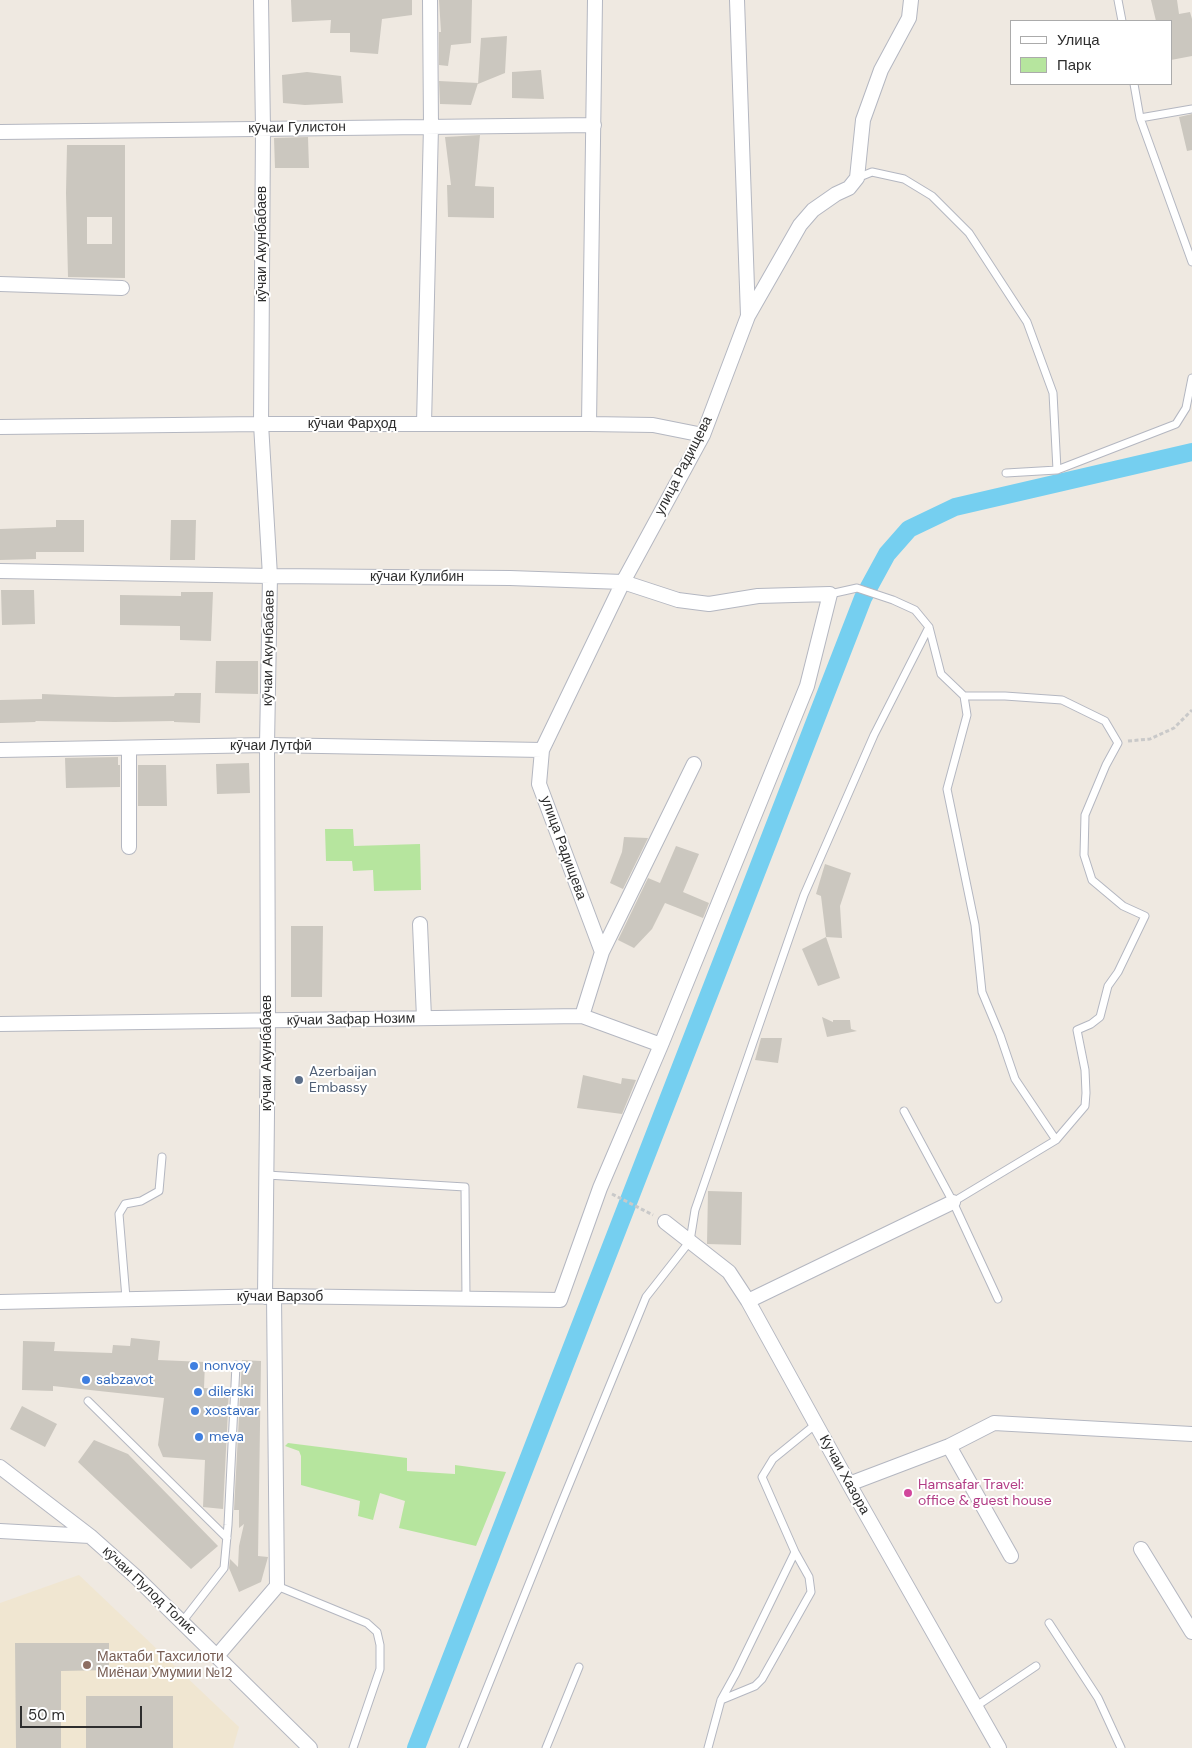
<!DOCTYPE html>
<meta charset="utf-8">
<style>
body{margin:0}
#map{position:relative;width:1192px;height:1748px;overflow:hidden;background:#efe9e1;font-family:"DM Sans",sans-serif}
canvas{display:block}
.legend{position:absolute;left:1010px;top:20px;width:162px;height:65px;box-sizing:border-box;background:#fff;border:1px solid #ababab;margin:0;padding:6px 9px;list-style:none;font-size:15px;color:#2e2e2e}
.legend li{display:flex;align-items:center;gap:10px;height:25px}
.legend b{width:25px;border:1px solid #ababab}
.scale{position:absolute;left:20px;top:1706px;width:122px;height:22px;box-sizing:border-box;border:2px solid #2e2e2e;border-top:0;padding-left:6px;font-size:15px;line-height:18px;white-space:nowrap;color:#2e2e2e;-webkit-text-stroke:4px #fff;paint-order:stroke}
</style>
<div id="map">
<canvas width="1192" height="1748"></canvas>
<ul class="legend">
<li><b style="height:6px;background:#fff"></b>Улица</li>
<li><b style="height:14px;background:#b6e59e"></b>Парк</li>
</ul>
<div class="scale">50 m</div>
</div>
<script>
const g = document.querySelector('canvas').getContext('2d');
g.lineJoin = 'round';
function fill(path, color) { g.fillStyle = color; g.fill(path, 'evenodd'); }
const shape = rows => new Path2D(rows.map(r => 'M' + r).join(''));
function stroke(path, color, width, dash) { g.strokeStyle = color; g.lineWidth = width; g.lineCap = dash ? 'butt' : 'round'; g.setLineDash(dash || []); g.stroke(path); }
function label(font, color, halo, rows, align = 'center') {
  g.font = font + ' "DM Sans",sans-serif'; g.lineWidth = 4; g.setLineDash([]); g.textBaseline = 'middle'; g.strokeStyle = halo; g.fillStyle = color; for (const [text, x, y, turn = 0] of rows) {
    g.save(); g.translate(x, y); g.rotate((+turn || 0) * Math.PI / 180); g.textAlign = isNaN(turn) ? turn : align; if (halo) g.strokeText(text, 0, 0); g.fillText(text, 0, 0); g.restore();
  }
}
fill(shape([
 [79,1575,239,1727,233,1748,0,1748,0,1603]
]), '#f0e6d1');
fill(shape([
 [325,829,353,829,354,846,420,844,421,890,374,891,373,870,353,871,352,861,326,861],
 [288,1443,407,1458,407,1471,455,1474,455,1465,506,1472,476,1546,399,1528,405,1501,380,1493,373,1520,358,1516,360,1501,301,1485,301,1456,299,1451,285,1446]
]), '#b6e59e');
stroke(shape([
 [416,1748,863,598,887,554,909,529,955,507,1192,452]
]), '#75cff0', 18);
fill(shape([
 [291,0,412,0,412,15,382,19,378,54,350,52,350,33,330,33,331,20,292,22],
 [439,0,472,0,471,43,451,45,448,66,439,65,439,32,441,32],
 [1151,0,1177,0,1179,14,1190,12,1192,19,1192,56,1171,60,1171,21,1156,21],
 [507,36,505,73,478,84,481,38],
 [541,70,544,99,512,98,512,72],
 [307,72,341,76,343,103,305,105,283,103,282,75],
 [439,81,478,83,471,105,440,104],
 [1192,114,1192,150,1187,151,1179,117],
 [480,135,475,186,494,187,494,218,448,217,447,185,451,185,445,137],
 [308,137,309,168,275,168,274,138],
 [67,145,125,145,125,278,68,277,66,193],
 [87,217,112,217,112,244,87,244],
 [56,520,84,520,84,552,36,552,36,559,0,560,0,529,56,527],
 [171,520,196,520,195,560,170,560],
 [1,590,34,590,35,624,2,625],
 [181,592,213,592,211,641,180,640,180,626,120,625,120,595,181,596],
 [216,661,258,661,258,694,215,693],
 [175,693,201,693,200,723,174,722,174,721,115,722,35,721,36,722,0,723,0,700,42,699,42,694,115,697,174,696],
 [118,757,118,765,120,765,120,787,66,788,65,758],
 [249,763,250,793,217,794,216,764],
 [138,765,166,765,167,806,138,806],
 [624,837,648,838,623,889,610,883,622,852],
 [676,846,699,854,683,892,709,903,703,918,665,903,652,929,634,948,618,940,648,878,660,883],
 [825,864,851,873,840,906,842,938,826,937,821,896,816,894],
 [291,926,323,926,322,997,291,997],
 [826,937,840,978,818,986,802,949],
 [822,1017,833,1022,833,1020,850,1020,851,1029,857,1031,827,1037],
 [761,1038,782,1038,778,1063,755,1060],
 [583,1075,621,1084,622,1078,636,1080,622,1114,577,1108],
 [708,1191,742,1192,741,1245,707,1244],
 [131,1338,160,1341,158,1360,205,1362,204,1388,229,1390,223,1509,203,1507,205,1460,163,1457,158,1445,164,1398,53,1386,53,1391,22,1390,23,1341,55,1342,54,1351,112,1353,113,1345,130,1346],
 [242,1360,261,1361,258,1556,268,1557,261,1582,239,1592,229,1568,230,1559,238,1567,239,1546,244,1524,239,1528,239,1510,234,1510],
 [22,1406,57,1424,45,1447,10,1429],
 [94,1440,128,1454,218,1546,191,1569,78,1462],
 [15,1643,109,1643,109,1670,61,1671,61,1748,16,1748],
 [86,1696,173,1696,173,1748,86,1748]
]), '#cbc7bf');
const service = shape([
 [1118,0,1122,21],
 [1134,84,1140,118,1192,262],
 [1140,118,1192,109],
 [857,178,872,172,904,179,932,196,969,233,1027,322,1053,393,1057,470,1176,424,1186,408,1192,378],
 [1006,473,1057,470],
 [830,594,857,588,893,600,915,610,929,627,941,674,964,696,967,715,947,789,975,925,982,992,1000,1035,1015,1079,1056,1140,953,1202,998,1299],
 [964,696,1005,696,1062,700,1105,721,1118,743,1106,765,1085,815,1084,855,1092,880,1123,906,1145,916,1118,972,1108,986,1100,1017,1091,1024,1077,1030,1085,1070,1086,1093,1085,1106,1056,1140],
 [904,1111,953,1202],
 [267,1175,465,1187,466,1299],
 [126,1298,119,1214,125,1204,141,1201,159,1191,162,1157],
 [88,1401,227,1538],
 [277,1586,367,1623,377,1632,380,1645,380,1669,353,1748],
 [182,1622,224,1568,228,1525,236,1365],
 [1049,1623,1098,1698,1121,1748],
 [721,1700,755,1686,762,1679,811,1592,809,1577,795,1552],
 [975,1707,1036,1666],
 [463,1748,559,1509,646,1297,690,1241,695,1210,804,895,874,735,929,627],
 [546,1748,579,1667],
 [708,1748,721,1700,736,1673,795,1552,762,1477,773,1459,816,1424]
]);
const minor = shape([
 [261,0,263,129,261,424,270,576,267,745,268,1021,265,1297],
 [737,0,748,316],
 [0,132,594,125],
 [0,284,122,288],
 [424,424,431,126,430,0],
 [589,424,595,0],
 [0,427,261,424,589,424,653,425,703,435],
 [0,571,270,576,510,578,623,582,678,600,709,604,758,596,830,594,807,686,661,1045,600,1188,560,1300,274,1296,0,1302],
 [129,748,129,847],
 [0,750,267,745,542,750],
 [420,924,424,1018],
 [602,952,539,784,542,750,623,582,703,435,748,316,800,225,813,210,836,194,849,188,857,178,863,120,881,70,909,18,911,0],
 [582,1016,602,952,694,764],
 [0,1024,582,1016,661,1045],
 [665,1222,729,1272,748,1301,849,1484,999,1748],
 [748,1301,953,1202],
 [949,1446,1011,1556],
 [0,1467,90,1536,136,1577,310,1748],
 [849,1484,949,1446,994,1423,1192,1434],
 [0,1531,90,1536],
 [1141,1549,1192,1632],
 [217,1656,277,1586,274,1296]
]);
stroke(service, '#b4b7c1', 9);
stroke(minor, '#b4b7c1', 16);
stroke(shape([
 [1128,741,1150,739,1174,728,1192,710],
 [612,1194,653,1215]
]), '#c9c9c9', 3, [4, 2.5]);
stroke(service, '#fff', 7);
stroke(minor, '#fff', 14);
for (const [x, y, r, color] of [
 [299,1080,5,"#5c6f8a"],
 [194,1366,5,"#3f7fe0"],
 [86,1380,5,"#3f7fe0"],
 [198,1392,5,"#3f7fe0"],
 [195,1411,5,"#3f7fe0"],
 [199,1437,5,"#3f7fe0"],
 [908,1493,5,"#d1479c"],
 [87,1665,5,"#8d6e63"]
]) { const dot = new Path2D(); dot.arc(x, y, r, 0, 2 * Math.PI); g.fillStyle = color; g.fill(dot); stroke(dot, '#fff', 2); }
label('14px', '#2e2e2e', '#fff', [
 ["кӯчаи Гулистон",297,128,-1],
 ["кӯчаи Акунбабаев",262,244,-90],
 ["кӯчаи Фарҳод",352,424],
 ["улица Радищева",684,466,-63],
 ["кӯчаи Кулибин",417,577],
 ["кӯчаи Акунбабаев",269,648,-89],
 ["кӯчаи Лутфӣ",271,746],
 ["улица Радищева",563,848,70],
 ["кӯчаи Зафар Нозим",351,1020,-1],
 ["кӯчаи Акунбабаев",267,1053,-90],
 ["кӯчаи Варзоб",280,1297],
 ["Кучаи Хазора",844,1475,61],
 ["кӯчаи Пулод Толис",149,1591,43]
]);
label('14px', '#4e5e75', '#fff', [
 ["Azerbaijan",309,1072],
 ["Embassy",309,1088]
], 'left');
label('14px', '#366cbe', '#fff', [
 ["nonvoy",204,1366],
 ["sabzavot",96,1380],
 ["dilerski",208,1392],
 ["xostavar",205,1411],
 ["meva",209,1437]
], 'left');
label('14px', '#b23c85', '#fff', [
 ["Hamsafar Travel:",918,1485],
 ["office & guest house",918,1501]
], 'left');
label('14px', '#785e54', '#fff', [
 ["Мактаби Тахсилоти",97,1657],
 ["Миёнаи Умумии №12",97,1673]
], 'left');
</script>
